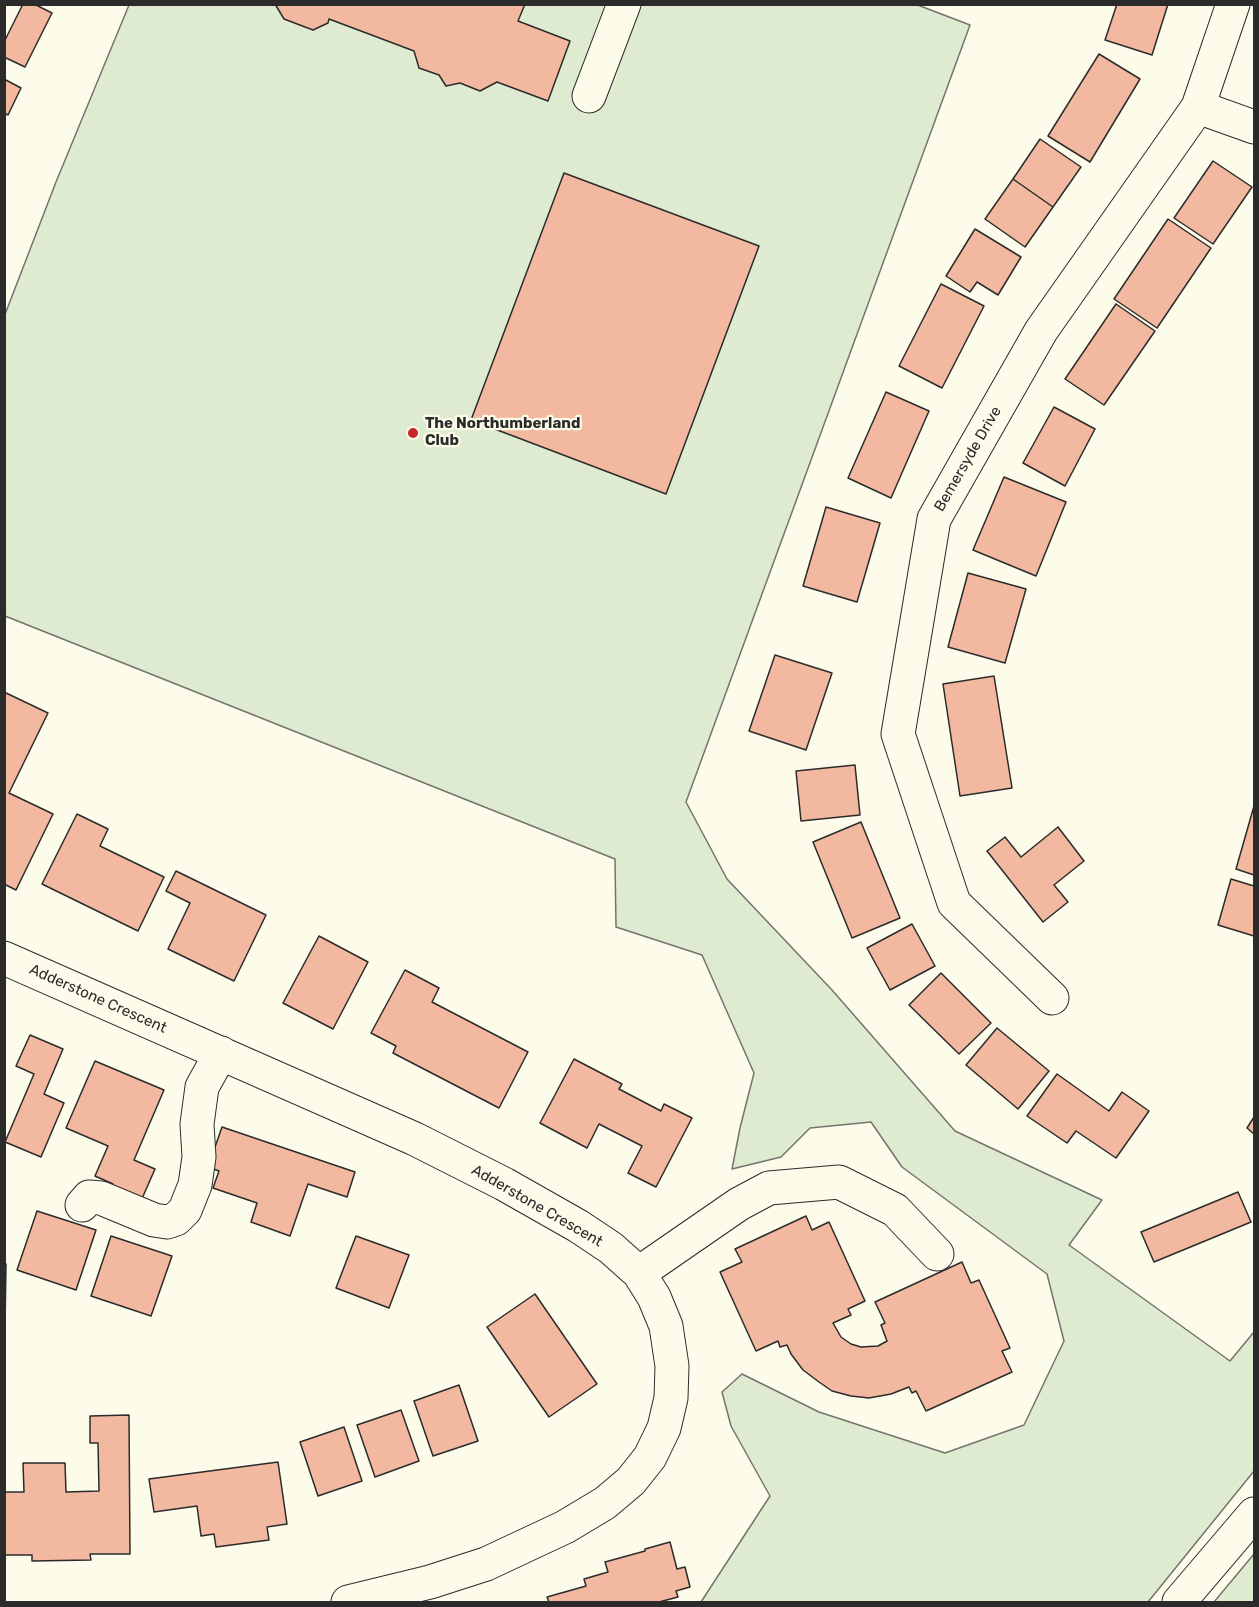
<!DOCTYPE html>
<style>
body{margin:0}
#map{position:relative;width:1259px;height:1607px;overflow:hidden;background:#fdfbea;font-family:Rubik,sans-serif}
canvas{display:block}
.frame{position:absolute;inset:0;border:6px solid #2b2b2b;pointer-events:none}
</style>
<div id="map">
<canvas width="1259" height="1607"></canvas>
<div class="frame"></div>
</div>
<script>
const g = document.querySelector('canvas').getContext('2d');
g.lineJoin = 'round';
function fill(path, color) { g.fillStyle = color; g.fill(path, 'evenodd'); }
const shape = rows => new Path2D(rows.map(r => 'M' + r).join(''));
function stroke(path, color, width, dash) { g.strokeStyle = color; g.lineWidth = width; g.lineCap = dash ? 'butt' : 'round'; g.setLineDash(dash || []); g.stroke(path); }
function label(font, color, halo, rows, align = 'center') {
  g.font = font + ' Rubik,sans-serif'; g.lineWidth = 4.5; g.setLineDash([]); g.textBaseline = 'middle'; g.strokeStyle = halo; g.fillStyle = color; for (const [text, x, y, turn = 0] of rows) {
    g.save(); g.translate(x, y); g.rotate((+turn || 0) * Math.PI / 180); g.textAlign = isNaN(turn) ? turn : align; if (halo) g.strokeText(text, 0, 0); g.fillText(text, 0, 0); g.restore();
  }
}
const green = shape([
 [915,4,970,25,686,802,727,879,832,990,955,1131,1102,1200,1069,1245,1230,1361,1254,1332,1254,1471,1148,1602,701,1602,770,1496,731,1426,722,1392,742,1374,819,1412,945,1453,1024,1425,1064,1341,1047,1274,902,1167,871,1122,810,1128,781,1157,732,1169,740,1128,754,1073,702,955,616,927,615,859,5,616,4,317,56,182,129,5,915,4],
 [1254,1554,1254,1602,1214,1602,1254,1554]
]);
fill(green, '#deebd1');
stroke(green, '#74746e', 1.5);
const building = shape([
 [23,4,34,4,52,13,25,67,4,57,4,42,23,4],
 [275,4,525,4,518,21,570,41,548,101,497,82,480,91,460,83,446,86,439,75,419,68,414,51,329,19,328,23,313,30,284,19,275,4],
 [1117,4,1168,4,1152,55,1105,40,1117,4],
 [1099,54,1140,79,1090,162,1048,136,1099,54],
 [4,79,21,88,8,115,4,113,4,79],
 [1040,139,1081,167,1053,207,1013,179,1040,139],
 [1213,161,1252,187,1213,244,1174,218,1213,161],
 [564,173,759,246,666,494,471,420,564,173],
 [1013,179,1053,207,1025,247,985,219,1013,179],
 [1168,219,1211,248,1157,328,1114,299,1168,219],
 [975,229,1021,257,998,295,977,282,970,292,946,276,975,229],
 [941,284,984,306,942,388,899,366,941,284],
 [1116,304,1155,331,1104,405,1065,379,1116,304],
 [886,392,929,411,891,498,848,478,886,392],
 [1054,407,1095,429,1065,486,1023,463,1054,407],
 [1004,477,1066,502,1036,576,973,550,1004,477],
 [826,507,880,523,857,602,803,586,826,507],
 [968,573,1026,589,1005,663,948,647,968,573],
 [775,655,832,673,806,750,749,731,775,655],
 [994,676,1012,788,960,796,943,684,994,676],
 [4,692,48,713,9,793,53,814,16,890,4,884,4,692],
 [855,765,860,815,801,821,796,771,855,765],
 [1254,806,1254,875,1236,869,1254,806],
 [77,814,108,829,100,846,164,877,138,931,42,884,77,814],
 [861,822,900,918,852,938,813,842,861,822],
 [1058,827,1084,861,1054,885,1068,902,1043,922,987,851,1005,837,1021,857,1058,827],
 [176,871,266,915,234,981,168,949,190,903,166,891,176,871],
 [1231,879,1254,886,1254,936,1218,925,1231,879],
 [912,924,935,966,890,990,867,948,912,924],
 [319,936,368,962,333,1029,283,1003,319,936],
 [405,970,439,988,432,1002,528,1052,499,1108,393,1053,396,1046,371,1033,405,970],
 [941,973,991,1023,959,1054,909,1005,941,973],
 [997,1028,1049,1071,1018,1109,966,1065,997,1028],
 [30,1035,63,1049,44,1094,64,1103,41,1157,5,1142,34,1074,16,1066,30,1035],
 [574,1059,622,1084,619,1089,661,1111,664,1104,692,1118,656,1187,628,1173,642,1146,599,1124,587,1148,540,1123,574,1059],
 [95,1061,164,1090,134,1160,155,1169,137,1210,108,1197,113,1184,95,1176,108,1146,66,1128,95,1061],
 [1057,1074,1109,1111,1122,1092,1149,1111,1116,1158,1076,1131,1067,1143,1027,1116,1057,1074],
 [1254,1117,1254,1134,1247,1128,1254,1117],
 [222,1127,355,1172,347,1197,308,1184,290,1236,251,1222,257,1203,213,1188,219,1171,208,1167,222,1127],
 [1238,1192,1251,1222,1154,1262,1141,1232,1238,1192],
 [37,1211,96,1230,76,1290,17,1270,37,1211],
 [806,1216,812,1230,829,1222,865,1301,848,1309,851,1315,833,1323,841,1337,851,1344,861,1347,878,1346,887,1341,881,1325,885,1323,875,1302,962,1262,971,1283,979,1280,1010,1348,1002,1351,1012,1372,926,1411,916,1391,912,1393,909,1387,891,1394,869,1398,851,1396,832,1391,819,1382,803,1370,791,1354,787,1345,780,1347,778,1341,756,1351,720,1272,742,1262,735,1249,806,1216],
 [111,1236,172,1256,151,1316,91,1296,111,1236],
 [356,1236,409,1255,389,1308,336,1288,356,1236],
 [4,1264,6,1264,5,1328,4,1328,4,1264],
 [535,1294,597,1384,549,1417,487,1327,535,1294],
 [459,1385,478,1441,433,1456,414,1401,459,1385],
 [401,1410,419,1461,375,1477,357,1425,401,1410],
 [129,1415,130,1554,90,1554,91,1560,32,1561,32,1555,4,1555,4,1492,24,1492,23,1463,65,1463,66,1492,99,1491,98,1443,90,1443,90,1416,129,1415],
 [344,1427,362,1481,318,1496,300,1442,344,1427],
 [278,1462,287,1524,267,1527,269,1540,216,1547,214,1534,201,1536,197,1506,154,1512,149,1479,278,1462],
 [670,1542,677,1569,685,1567,690,1587,676,1591,678,1597,659,1602,546,1602,549,1602,547,1597,586,1586,584,1579,608,1572,605,1562,645,1551,645,1549,670,1542]
]);
fill(building, '#f2b8a0');
stroke(building, '#2b2b2b', 1.5);
const minor = shape([
 [589,96,624,4],
 [1198,107,1254,127],
 [4,958,415,1139,504,1184,578,1226,611,1248,639,1273,654,1297,666,1326,672,1366,671,1398,664,1428,650,1457,631,1481,605,1503,565,1527,486,1564,430,1582,348,1602],
 [1052,998,954,903,898,734,934,519,1041,331,1198,107,1233,4],
 [82,1205,89,1197,101,1198,154,1220,167,1222,176,1219,185,1210,195,1185,199,1157,197,1124,202,1087,221,1053],
 [639,1273,739,1204,769,1188,839,1182,895,1210,937,1254],
 [1179,1602,1254,1514]
]);
stroke(minor, '#2b2b2b', 35);
stroke(minor, '#fdfbea', 33);
for (const [x, y, r, color] of [
 [413,433,6,"#c62828"]
]) { const dot = new Path2D(); dot.arc(x, y, r, 0, 2 * Math.PI); g.fillStyle = color; g.fill(dot); stroke(dot, '#fdfbea', 2); }
label('bold 15px', '#2b2b2b', '#fdfbea', [
 ["The Northumberland",425,424],
 ["Club",425,441]
], 'left');
label('15px', '#2b2b2b', '#fdfbea', [
 ["Bemersyde Drive",968,459,-60],
 ["Adderstone Crescent",98,999,24],
 ["Adderstone Crescent",537,1206,30]
]);
</script>
